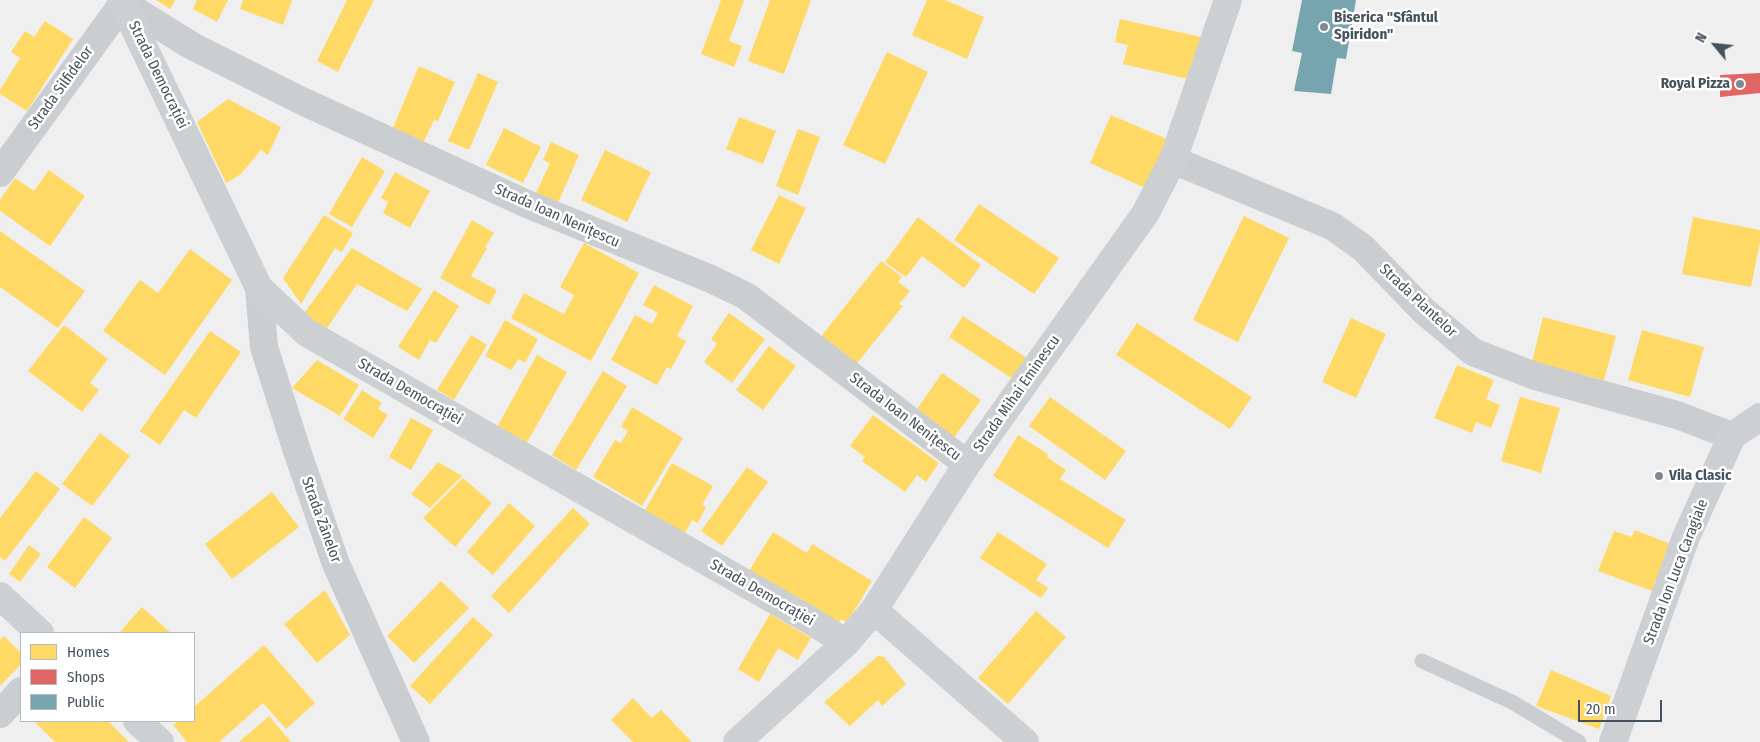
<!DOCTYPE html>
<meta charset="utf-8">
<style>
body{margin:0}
#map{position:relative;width:1760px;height:742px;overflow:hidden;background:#f0efef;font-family:"Fira Sans Condensed",sans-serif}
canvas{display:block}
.legend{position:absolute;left:20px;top:632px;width:175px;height:90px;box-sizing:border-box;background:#fff;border:1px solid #b5babf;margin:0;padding:6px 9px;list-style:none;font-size:15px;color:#45525e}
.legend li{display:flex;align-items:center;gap:10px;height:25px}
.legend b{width:25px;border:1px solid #b5babf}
.north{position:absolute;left:1690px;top:20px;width:50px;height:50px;-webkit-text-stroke:4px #fff;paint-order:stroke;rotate:298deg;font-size:14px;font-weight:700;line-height:20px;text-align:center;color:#45525e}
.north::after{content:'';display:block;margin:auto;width:18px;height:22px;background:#45525e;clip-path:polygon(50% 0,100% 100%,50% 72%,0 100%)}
.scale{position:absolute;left:1578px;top:700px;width:84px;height:22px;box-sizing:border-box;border:2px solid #45525e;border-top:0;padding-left:6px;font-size:15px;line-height:18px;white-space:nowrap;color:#45525e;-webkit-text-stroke:4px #fff;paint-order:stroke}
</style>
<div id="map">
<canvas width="1760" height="742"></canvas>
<ul class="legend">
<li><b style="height:14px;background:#ffd966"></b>Homes</li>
<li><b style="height:14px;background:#e06666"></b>Shops</li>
<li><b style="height:14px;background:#76a5af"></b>Public</li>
</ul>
<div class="north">N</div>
<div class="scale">20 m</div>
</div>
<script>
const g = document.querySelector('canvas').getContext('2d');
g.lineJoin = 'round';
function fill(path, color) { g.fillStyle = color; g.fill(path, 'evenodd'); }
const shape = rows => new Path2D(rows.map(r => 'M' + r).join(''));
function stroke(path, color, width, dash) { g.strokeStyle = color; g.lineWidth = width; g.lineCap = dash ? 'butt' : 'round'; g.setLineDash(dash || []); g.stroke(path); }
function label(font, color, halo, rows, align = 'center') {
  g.font = font + ' "Fira Sans Condensed",sans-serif'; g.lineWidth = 5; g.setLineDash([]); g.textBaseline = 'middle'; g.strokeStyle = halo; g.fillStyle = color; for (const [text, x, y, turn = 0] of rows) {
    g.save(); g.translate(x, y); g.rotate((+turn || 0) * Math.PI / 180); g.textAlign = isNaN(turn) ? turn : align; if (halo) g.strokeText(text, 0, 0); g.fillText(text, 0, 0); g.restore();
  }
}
fill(shape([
 [156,0,175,0,170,9],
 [197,0,228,0,217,22,193,9],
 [243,0,292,0,283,25,240,9],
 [347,0,374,0,338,72,317,61],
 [721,0,744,0,729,41,742,46,734,67,701,54],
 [770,0,811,0,784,74,748,61],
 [927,0,945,0,984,17,967,59,912,35],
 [1120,19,1201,37,1192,80,1123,64,1128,45,1115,42],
 [45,21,73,39,27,111,0,94,0,90,20,58,11,52,25,31,34,37],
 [887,52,928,72,885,164,843,145],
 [419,66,455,82,438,121,434,120,423,143,392,130],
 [478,73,498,82,469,150,448,141],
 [228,99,281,127,268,155,261,150,241,174,226,183,197,122],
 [1111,115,1167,139,1145,188,1090,163],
 [739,117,776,131,763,164,726,149],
 [504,128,541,147,523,183,486,165],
 [798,129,820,137,798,195,776,186],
 [551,142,579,155,558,203,536,193,550,163,543,160],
 [605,150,651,172,627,222,581,200],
 [362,157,385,171,352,227,329,214],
 [49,170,85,196,50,246,0,211,0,200,15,178,34,191],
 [395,172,430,191,410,228,383,213,388,202,381,198],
 [779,195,806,208,779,264,751,250],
 [979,204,1059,258,1034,294,954,240],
 [324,215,353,233,342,252,335,248,301,304,283,278],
 [1244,216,1289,238,1238,342,1193,320],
 [918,217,981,265,964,288,922,256,906,277,885,262],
 [1693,217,1760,230,1760,242,1751,287,1682,274],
 [472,220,494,233,485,247,487,248,471,276,497,290,489,305,440,278],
 [0,231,85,291,58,328,0,287],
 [584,243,639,273,591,361,511,318,524,293,564,314,574,295,560,287],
 [352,248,422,289,407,311,357,284,325,331,305,312],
 [190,249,232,280,165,375,103,331,140,280,158,293],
 [881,261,902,277,898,282,910,291,899,304,903,306,854,367,819,339],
 [654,285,693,306,677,336,686,341,671,369,667,367,657,385,611,360,635,315,652,324,658,313,643,305],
 [434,290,459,306,436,343,430,340,419,360,398,347],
 [729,313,765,339,732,383,704,362,717,344,711,339],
 [963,316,1027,358,1013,379,949,337],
 [1543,317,1616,336,1604,380,1532,362],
 [1351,318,1386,334,1356,398,1322,382],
 [505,320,538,339,525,363,519,359,511,370,485,356],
 [1137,323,1252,397,1230,429,1116,355],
 [64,325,108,359,90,383,99,390,82,412,28,371],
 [1642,330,1704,347,1690,397,1628,380],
 [210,331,241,352,196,418,184,410,160,445,140,431],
 [471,335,487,345,454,400,437,390],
 [769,346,796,366,763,410,736,390],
 [537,355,567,372,526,444,497,427],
 [317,360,359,385,340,416,292,388],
 [1457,365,1494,380,1486,399,1500,405,1491,428,1476,422,1472,433,1434,418],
 [603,371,627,386,576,470,552,455],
 [942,373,981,400,953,439,915,412],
 [362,390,382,403,378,409,388,415,373,438,343,419],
 [1050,397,1126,451,1105,480,1029,426],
 [1520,397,1560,408,1541,473,1501,461],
 [632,407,683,438,642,506,593,477,615,440,621,443,628,431,621,427],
 [873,415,939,463,926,482,917,475,905,492,862,461,865,457,850,446],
 [411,418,433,430,411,470,389,457],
 [100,433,130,456,92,506,62,484],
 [1018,435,1048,454,1047,457,1066,470,1060,479,1126,520,1108,548,993,476],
 [438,462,462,476,430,508,411,494],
 [672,463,713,486,702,505,706,507,698,523,692,520,684,535,644,512],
 [747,467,768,482,722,546,701,531],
 [36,471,60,489,5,561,0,557,0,518],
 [463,478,492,503,455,547,423,518],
 [272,492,299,527,232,579,205,544],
 [509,503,535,526,493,575,467,552],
 [573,508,590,524,509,613,491,596],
 [84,517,112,538,75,588,47,567],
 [1635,530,1673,545,1655,592,1598,571,1614,531,1632,537],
 [773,532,807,553,812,544,872,581,847,623,841,619,837,625,749,571],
 [998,532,1047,564,1036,580,1048,588,1041,598,980,558],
 [29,545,41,554,20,582,9,574],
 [441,581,469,608,414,663,387,636],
 [325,590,350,635,317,663,284,624],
 [142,607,171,633,119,633],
 [1036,611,1066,637,1008,704,978,678],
 [770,614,811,638,798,660,778,648,759,682,738,669],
 [473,617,493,635,430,704,410,686],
 [4,636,21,653,21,664,0,686,0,640],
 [264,645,315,703,286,729,263,703,219,742,187,742,173,725,178,721,194,721,194,707],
 [878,656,884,657,906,684,882,706,878,700,850,726,824,702],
 [1551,670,1611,696,1599,729,1536,706],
 [633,698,652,718,661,710,692,742,633,742,611,720],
 [269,716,291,742,239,742],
 [34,721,108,721,129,742,55,742]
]), '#ffd966');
fill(shape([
 [1760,73,1760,93,1720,97,1720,75]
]), '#e06666');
fill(shape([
 [1302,0,1356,0,1346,59,1337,58,1331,94,1294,91,1302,53,1292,51]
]), '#76a5af');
stroke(shape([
 [1422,661,1512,702,1579,742]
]), '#cbced1', 15);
stroke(shape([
 [1173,160,1332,226,1363,248,1424,311,1473,352,1535,376,1677,415,1732,436],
 [0,173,123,3,192,46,302,101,527,204,711,279,746,296,967,464],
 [259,288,264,347,297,451,336,564,416,742],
 [0,714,21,691]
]), '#cbced1', 28);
stroke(shape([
 [121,0,259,288,307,333,813,622,846,643],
 [0,596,40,633],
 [874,610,1025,742],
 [137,721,160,742],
 [737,742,846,643,874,610,967,464,1145,214,1173,160,1228,0],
 [1613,742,1686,537,1732,436,1760,417]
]), '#ccd0d3', 28);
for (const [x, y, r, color] of [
 [1324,27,5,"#818991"],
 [1740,84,5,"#818991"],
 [1659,476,5,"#818991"]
]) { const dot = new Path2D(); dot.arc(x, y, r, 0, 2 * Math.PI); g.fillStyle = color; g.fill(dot); stroke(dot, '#fff', 2); }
label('bold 15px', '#45525e', '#fff', [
 ["Biserica \"Sfântul",1334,18],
 ["Spiridon\"",1334,35],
 ["Royal Pizza",1730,84,"right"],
 ["Vila Clasic",1669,476]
], 'left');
label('15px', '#45525e', '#fff', [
 ["Strada Democrației",158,75,64],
 ["Strada Silfidelor",61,88,-54],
 ["Strada Ioan Nenițescu",557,216,24],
 ["Strada Plantelor",1418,301,43],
 ["Strada Democrației",410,392,30],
 ["Strada Mihai Eminescu",1017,394,-55],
 ["Strada Ioan Nenițescu",905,417,37],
 ["Strada Zânelor",321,520,70],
 ["Strada Ion Luca Caragiale",1676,572,-69],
 ["Strada Democrației",762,593,30]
]);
</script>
